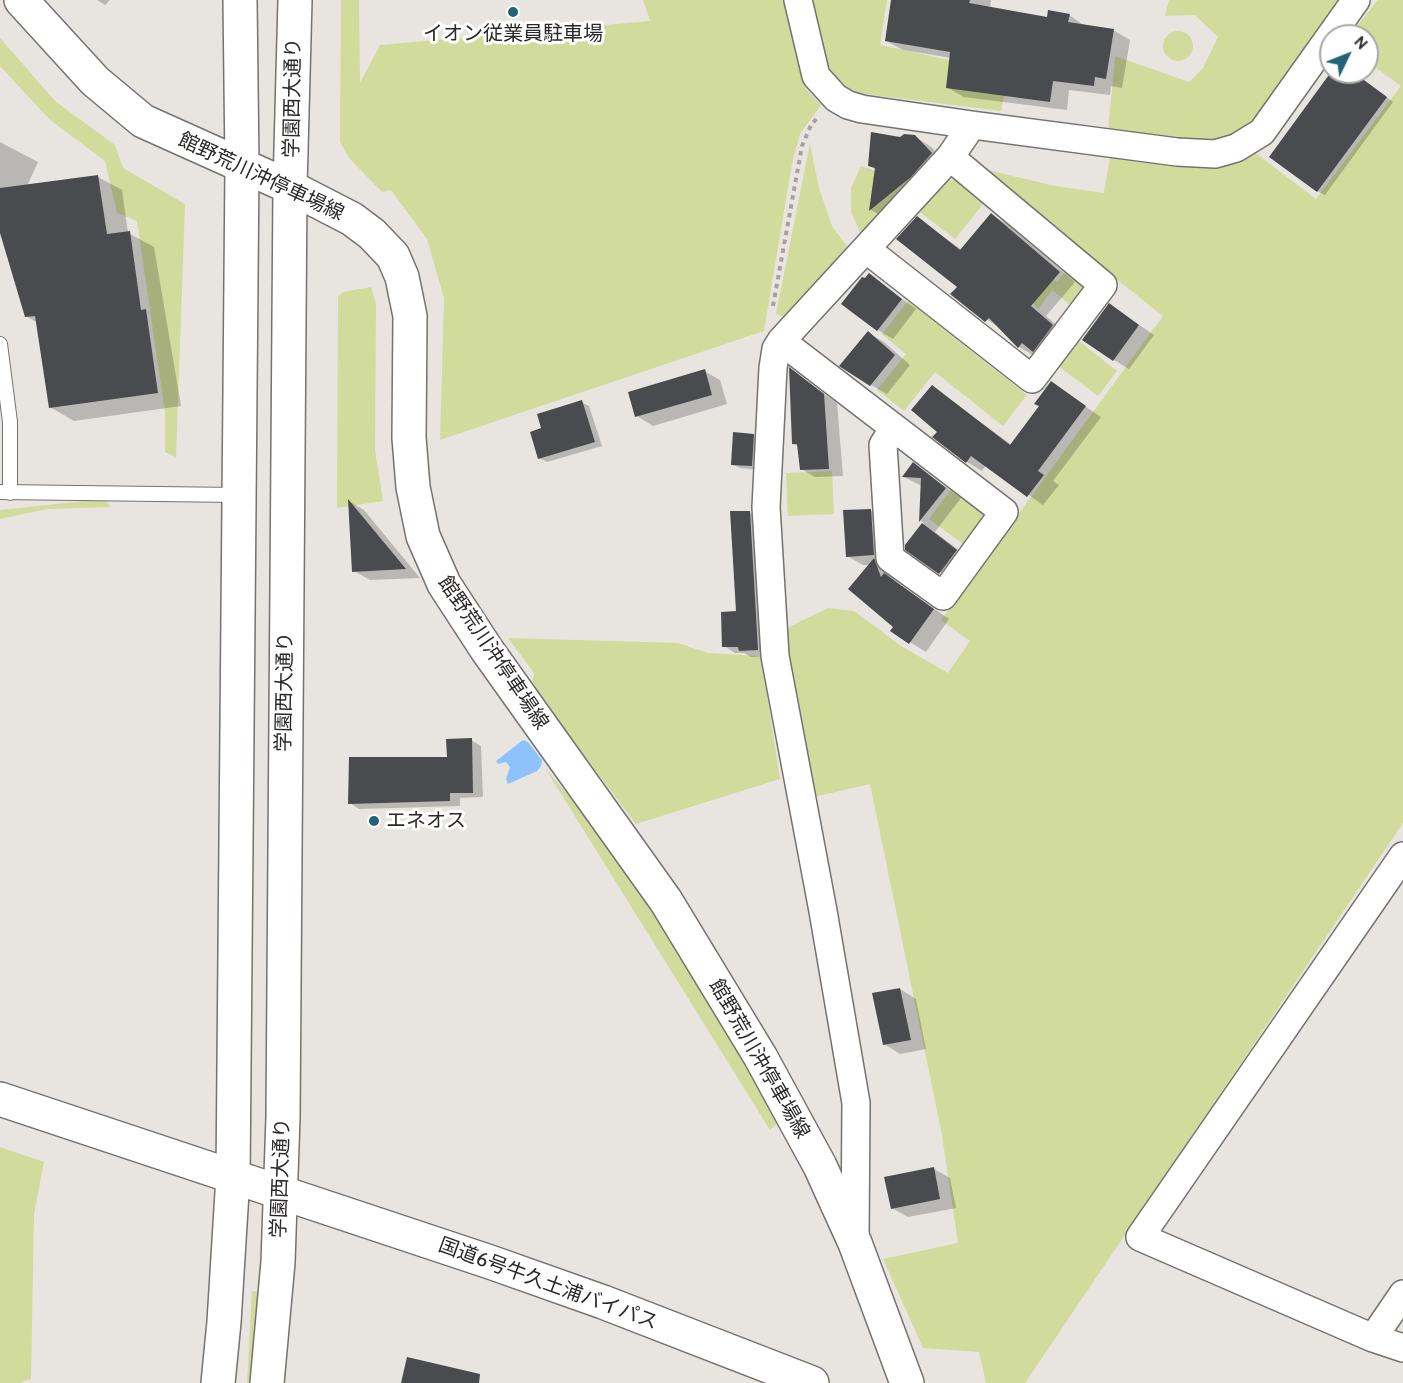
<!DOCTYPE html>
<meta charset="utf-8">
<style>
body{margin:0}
#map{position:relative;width:1403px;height:1383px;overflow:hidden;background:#e8e5e1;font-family:Cabin,sans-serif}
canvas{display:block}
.north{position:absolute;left:1319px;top:24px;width:60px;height:60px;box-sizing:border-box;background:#fff;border:2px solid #aaa9a9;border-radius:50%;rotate:47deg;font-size:16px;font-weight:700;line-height:24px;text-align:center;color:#2b2928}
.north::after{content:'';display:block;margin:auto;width:21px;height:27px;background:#236378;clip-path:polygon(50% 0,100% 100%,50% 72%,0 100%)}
</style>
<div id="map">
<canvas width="1403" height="1383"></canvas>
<div class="north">N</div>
</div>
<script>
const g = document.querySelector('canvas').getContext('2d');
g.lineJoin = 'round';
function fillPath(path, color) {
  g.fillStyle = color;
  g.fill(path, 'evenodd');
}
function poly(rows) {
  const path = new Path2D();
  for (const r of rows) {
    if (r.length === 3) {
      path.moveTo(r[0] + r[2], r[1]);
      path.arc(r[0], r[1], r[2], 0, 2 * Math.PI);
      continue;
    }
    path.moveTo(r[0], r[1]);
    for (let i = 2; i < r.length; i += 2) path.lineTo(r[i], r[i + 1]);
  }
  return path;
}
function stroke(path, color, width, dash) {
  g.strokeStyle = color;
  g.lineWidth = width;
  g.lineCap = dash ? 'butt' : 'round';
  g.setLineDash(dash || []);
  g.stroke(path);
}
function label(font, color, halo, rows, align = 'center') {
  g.font = font + ' Cabin,"Noto Sans JP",sans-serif';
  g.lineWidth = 6;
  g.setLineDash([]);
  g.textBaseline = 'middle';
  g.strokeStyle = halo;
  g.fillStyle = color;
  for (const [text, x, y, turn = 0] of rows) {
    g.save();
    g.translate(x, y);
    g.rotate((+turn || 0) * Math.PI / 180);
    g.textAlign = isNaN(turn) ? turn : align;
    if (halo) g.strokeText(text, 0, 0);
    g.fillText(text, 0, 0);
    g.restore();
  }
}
fillPath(poly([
 [341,0,359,0,360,83,380,45,650,21,643,0,784,0,807,90,821,105,800,134,792,164,764,331,440,440,444,298,427,239,391,190,382,192,349,158,340,142],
 [810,0,887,0,880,45,1009,73,1001,111,858,93,837,85,826,66],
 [1169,0,1343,0,1251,127,1212,142,1184,142,1108,131,1115,56,1189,82,1203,68,1218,37,1195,15,1165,16],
 [1378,0,1403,0,1403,823,1025,1383,986,1383,979,1352,923,1348,883,1259,958,1243,942,1135,870,784,814,797,783,630,828,608,854,611,901,646,948,673,970,641,941,620,1163,316,975,167,1055,186,1104,193,1110,157,1221,165,1253,151,1316,199,1401,86,1367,61,1367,36,1349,36],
 [1178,46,15],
 [0,38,55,101,115,145,123,168,185,204,176,457,165,452,165,413,137,221,117,213,105,161,50,120,0,66],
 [810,143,819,188,832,226,849,249,786,318,776,314],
 [861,166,891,176,916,178,863,239,851,212,851,188],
 [943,180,955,180,983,204,955,239,916,209],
 [1067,270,1088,286,1069,304,1052,290,1038,309,1031,301,1050,278,1057,282],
 [371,287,376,304,375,450,383,501,337,508,338,296,343,292],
 [908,301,1027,395,1003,426,935,372,904,411,877,390,906,354,882,334],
 [1079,341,1117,371,1098,396,1058,366],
 [832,471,834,514,788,516,786,473],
 [953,487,983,511,982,519,963,544,929,519],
 [104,499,111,507,47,509,0,519,0,510],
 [508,638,678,643,708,653,761,656,780,779,636,824,532,686,534,673],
 [545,768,606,840,657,918,780,1120,770,1130],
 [0,1147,44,1162,34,1214,31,1379,19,1383,0,1383],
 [252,1291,259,1292,253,1383,247,1383]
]), '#d1db9b');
fillPath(poly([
 [523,740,528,742,542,760,541,766,537,771,508,784,506,779,510,767,506,762,498,764,496,761]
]), '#8dc3fa');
fillPath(poly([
 [97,0,110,0,105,5],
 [892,0,991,0,990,9,1048,19,1069,15,1085,26,1113,30,1130,40,1122,88,1111,86,1110,95,1069,90,1067,110,964,97,948,88,951,58,903,50,886,41],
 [1333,72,1353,72,1393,102,1325,195,1317,191],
 [915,137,930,146,946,162,885,218,871,210,876,170,869,165,901,138],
 [0,142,38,162,27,186,98,177,122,190,128,233,154,247,181,406,74,421,50,407,38,323,26,316,0,228],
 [992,215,1007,224,1075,282,1046,316,1068,335,1035,356,1019,347,1002,330,952,294,959,287,917,218,962,250],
 [869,275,916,309,893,339,878,330,866,280],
 [1110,305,1154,335,1129,369,1114,360],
 [868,333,884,342,910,365,887,394,855,376],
 [791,370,837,403,843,476,815,477,801,469,799,447,793,444],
 [704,371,720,380,727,404,653,426,637,416],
 [1051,383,1101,417,1053,481,1059,485,1043,505,986,465,982,471,967,462,939,431,932,387,1012,445,1041,406],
 [581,402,589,406,602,446,547,462,539,458,543,429],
 [753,435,761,439,759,470,740,468,732,464],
 [913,464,961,498,935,532,972,560,956,582,907,549,924,523,921,521,922,486,904,477],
 [350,502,364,510,420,578,370,580,354,571],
 [871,511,887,520,890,569,894,581,949,619,926,652,892,631,895,627,871,565,863,565,847,556],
 [750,513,761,519,768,656,751,657,744,653,735,653,724,646,738,613],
 [471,740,481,746,483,797,460,798,460,806,359,809,350,803,448,758],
 [900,989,916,999,926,1049,900,1054,884,1044],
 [934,1169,950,1178,956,1208,908,1217,892,1208]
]), '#0003');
fillPath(poly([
 [891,0,970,0,969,3,1047,17,1048,10,1070,14,1068,22,1114,29,1106,79,1095,77,1094,86,1053,81,1050,102,946,88,950,52,885,41],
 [1331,72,1353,72,1387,97,1317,192,1269,157],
 [871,132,900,137,904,134,915,135,932,153,911,177,869,211,875,168,868,166],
 [98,175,107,234,130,231,141,310,146,309,158,393,49,408,35,316,25,317,0,233,0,188],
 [991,213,1060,272,1031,306,1053,325,1033,352,1022,343,1018,348,989,318,985,322,950,294,957,287,896,239,917,216,960,250],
 [869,273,902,299,877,331,841,304,862,277,865,278],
 [1109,303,1139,325,1113,361,1082,340],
 [868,331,895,355,870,386,839,366],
 [789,367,824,394,829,469,800,470,797,444,792,444],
 [705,369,712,395,635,417,628,392],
 [1051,381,1086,406,1038,471,1044,475,1027,497,971,456,966,463,932,437,937,432,911,410,932,385,1010,445,1039,406,1034,404],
 [582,400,595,442,538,459,530,432,541,428,537,414],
 [733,432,754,434,752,466,731,465],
 [913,462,946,488,919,522,921,478,902,477],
 [348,499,406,569,352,572],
 [871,509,874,555,846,557,843,510],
 [730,511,750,511,758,650,739,651,738,647,722,647,721,612,736,611],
 [922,523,957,550,939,574,905,550,905,545],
 [874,558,881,577,884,573,934,609,909,644,890,631,893,627,848,589],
 [472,738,473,793,450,793,450,801,348,804,349,757,447,757,446,739],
 [900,988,911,1040,883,1045,872,993],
 [934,1167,940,1199,891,1209,884,1177],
 [407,1357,480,1374,479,1383,401,1383]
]), '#4a4b4f');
const service = poly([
 [0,344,10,422,10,493],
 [0,492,237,495]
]);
const minor = poly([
 [798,0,816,76,836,98,848,105,862,109,972,125,1177,152,1215,154,1236,148,1262,132,1356,0],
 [866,249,1032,379,1103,285,950,157],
 [781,341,1004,512,943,596,890,558,883,445,894,428],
 [1403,856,1140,1237,1373,1338,1403,1348],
 [855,1239,856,1103,823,911,775,656,766,507,773,368,776,349,781,341,950,157,972,125],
 [1373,1338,1403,1294]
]);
const secondary = poly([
 [21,0,95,81,143,121,290,187,352,219,372,234,393,256,402,277,410,316,409,438,413,487,423,536,444,584,487,650,666,901,760,1056,820,1166,855,1243,907,1383],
 [218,1383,224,1322,233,1176,242,166,240,0],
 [267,1383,278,1262,283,1117,290,187,295,0]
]);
const trunk = poly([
 [0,1099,490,1262,603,1302,812,1383]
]);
stroke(service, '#75726f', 16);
stroke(minor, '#75726f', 30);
stroke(secondary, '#75726f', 36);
stroke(trunk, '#75726f', 36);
stroke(poly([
 [773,306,802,146,811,125,818,117]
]), '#a5a29f', 4, [4.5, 4.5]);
stroke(service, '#fff', 14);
stroke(minor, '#fff', 27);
stroke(secondary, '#fff', 33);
stroke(trunk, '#fff', 33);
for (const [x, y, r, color] of [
 [513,12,6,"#236378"],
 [374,821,6,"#236378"]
]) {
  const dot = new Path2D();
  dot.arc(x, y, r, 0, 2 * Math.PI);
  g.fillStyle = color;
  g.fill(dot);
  stroke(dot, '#fff', 2);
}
label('20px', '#2b2928', '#fff', [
 ["イオン従業員駐車場",513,34],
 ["エネオス",386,821,"left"]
]);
label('20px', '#2b2928', '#fff', [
 ["学園西大通り",293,98,-89],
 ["館野荒川沖停車場線",261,177,25],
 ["館野荒川沖停車場線",493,653,56],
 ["学園西大通り",285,692,-89],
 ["館野荒川沖停車場線",759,1059,60],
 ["学園西大通り",281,1178,-88],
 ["国道6号牛久土浦バイパス",548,1284,20]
]);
</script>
